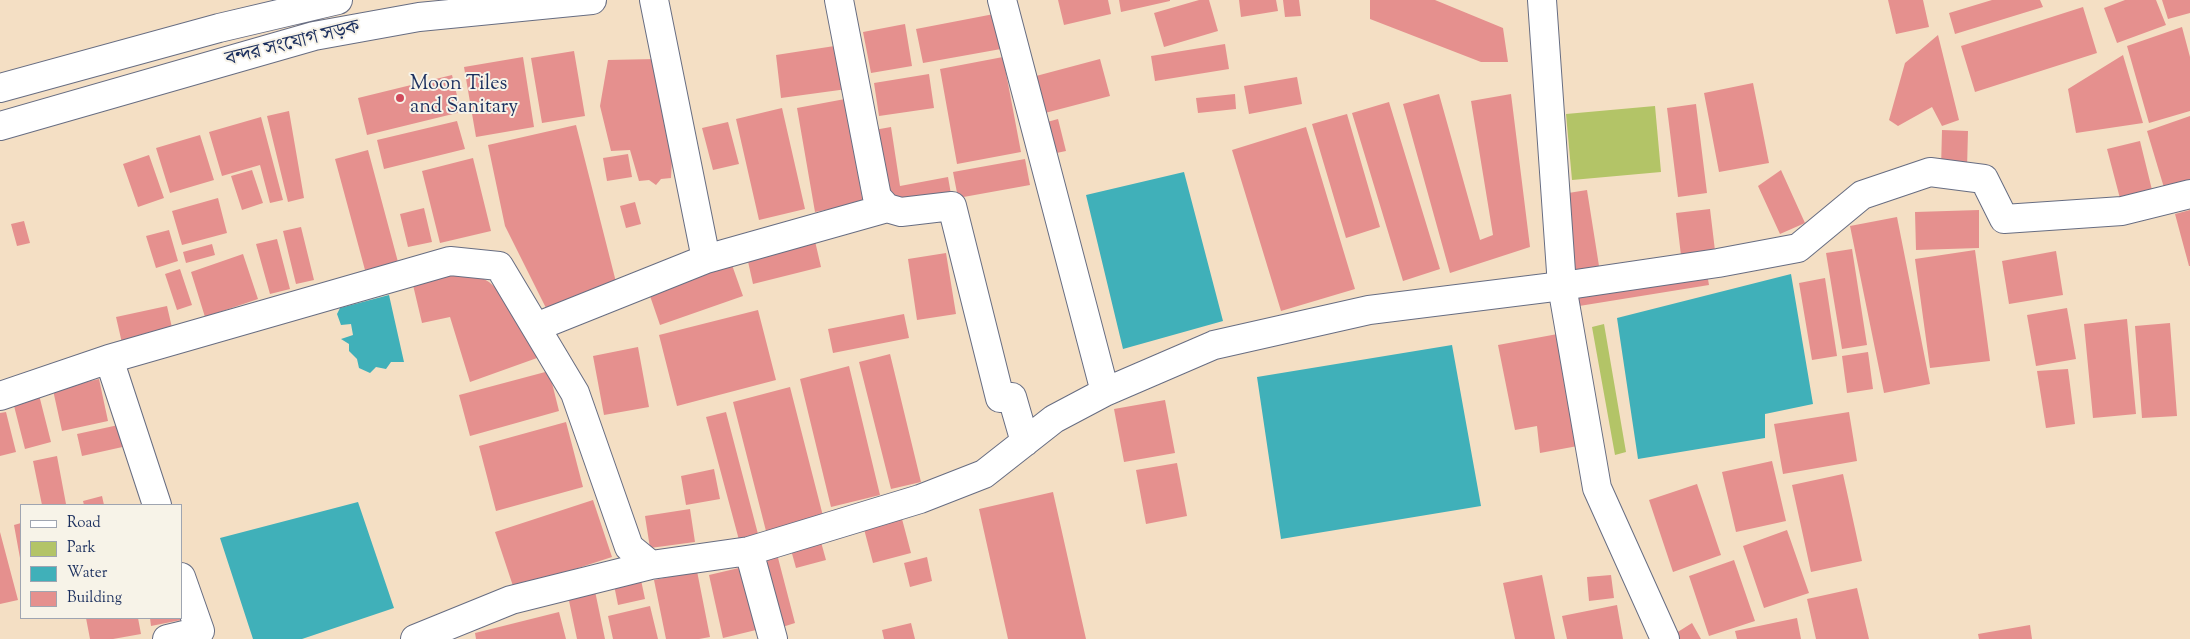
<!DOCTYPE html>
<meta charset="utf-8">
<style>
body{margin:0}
#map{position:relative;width:2190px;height:639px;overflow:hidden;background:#f4dfc4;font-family:"Sorts Mill Goudy",serif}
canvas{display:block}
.legend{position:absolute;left:20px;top:504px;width:162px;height:115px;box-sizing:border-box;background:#f7f3e8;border:1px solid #9fa5b1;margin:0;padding:6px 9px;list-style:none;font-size:15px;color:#1b2f5e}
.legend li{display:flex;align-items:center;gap:10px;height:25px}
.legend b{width:25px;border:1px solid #9fa5b1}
</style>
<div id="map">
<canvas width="2190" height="639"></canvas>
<ul class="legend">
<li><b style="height:6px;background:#fff"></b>Road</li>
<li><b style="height:14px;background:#b3c467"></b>Park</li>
<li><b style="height:14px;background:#40b0b9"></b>Water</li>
<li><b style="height:14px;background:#e5908e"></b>Building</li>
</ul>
</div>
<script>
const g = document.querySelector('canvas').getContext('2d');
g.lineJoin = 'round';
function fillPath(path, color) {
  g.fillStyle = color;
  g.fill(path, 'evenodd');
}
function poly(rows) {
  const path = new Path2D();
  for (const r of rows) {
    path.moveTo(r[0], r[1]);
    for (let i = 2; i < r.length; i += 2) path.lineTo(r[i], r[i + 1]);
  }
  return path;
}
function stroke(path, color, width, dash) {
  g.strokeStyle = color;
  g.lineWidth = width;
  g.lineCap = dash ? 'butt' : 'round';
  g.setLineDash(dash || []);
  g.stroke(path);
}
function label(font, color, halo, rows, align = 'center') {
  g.font = font + ' "Sorts Mill Goudy","Noto Serif Bengali",serif';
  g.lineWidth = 4;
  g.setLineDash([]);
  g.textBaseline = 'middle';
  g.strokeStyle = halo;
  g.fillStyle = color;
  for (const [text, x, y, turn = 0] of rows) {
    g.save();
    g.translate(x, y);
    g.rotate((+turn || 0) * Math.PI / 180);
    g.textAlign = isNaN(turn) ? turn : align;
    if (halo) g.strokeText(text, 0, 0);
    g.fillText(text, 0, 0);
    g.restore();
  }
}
fillPath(poly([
 [1655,106,1661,172,1572,180,1566,114],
 [1604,324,1626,452,1615,455,1592,327]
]), '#b3c467');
fillPath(poly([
 [1184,172,1223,321,1123,349,1086,195],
 [1791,274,1813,404,1765,414,1765,438,1638,459,1617,318],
 [389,295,404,362,391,362,386,369,376,367,370,373,359,368,357,359,349,351,349,344,341,339,353,335,351,324,341,325,337,314,340,308],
 [1452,345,1481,506,1281,539,1257,377],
 [358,502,394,608,302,639,253,639,220,538]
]), '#40b0b9');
fillPath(poly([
 [1058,0,1108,0,1111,14,1064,25],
 [1119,0,1170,0,1170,1,1121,12],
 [1199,0,1209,0,1218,31,1164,47,1154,13],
 [1239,0,1276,0,1278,11,1241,17],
 [1283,0,1299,0,1301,16,1285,17],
 [1370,0,1435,0,1503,28,1508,62,1481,62,1370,19],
 [1888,0,1923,0,1929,27,1896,34],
 [1992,0,2040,0,2043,7,1955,34,1949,13],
 [2125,0,2156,0,2166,25,2117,43,2104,8],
 [2162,0,2190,0,2190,13,2168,19],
 [2083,7,2097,53,1975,92,1961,46],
 [994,14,1001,49,923,63,916,29],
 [905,24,912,66,871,73,863,32],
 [2182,27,2190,57,2190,111,2149,123,2127,46],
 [1938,35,1959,120,1942,126,1932,107,1898,126,1889,120,1905,63],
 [1225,44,1229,69,1155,81,1151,56],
 [841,45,847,89,781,98,776,55],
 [574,51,585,116,542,123,531,58],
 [2123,55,2143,123,2076,133,2068,89],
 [523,57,534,127,476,137,464,67],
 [1003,57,1021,152,957,164,940,69],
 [656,59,673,142,671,178,661,179,656,185,649,180,639,181,630,150,611,151,600,106,608,60],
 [1100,59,1110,96,1045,113,1036,76],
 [929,74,934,108,879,116,874,83],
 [452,75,461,112,367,135,358,98],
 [1297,77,1302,104,1249,114,1244,86],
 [1753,83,1769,163,1719,172,1704,93],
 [1235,94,1236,109,1198,113,1196,98],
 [1439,94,1480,240,1493,235,1471,101,1511,94,1530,247,1450,273,1403,104],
 [845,99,863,203,815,212,797,108],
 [1389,102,1440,269,1403,281,1352,113],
 [1696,104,1707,193,1678,197,1667,108],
 [782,108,805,209,759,220,736,119],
 [289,111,304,198,288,202,267,116],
 [1347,114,1380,227,1346,238,1312,124],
 [2190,116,2190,186,2165,191,2147,131],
 [261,117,283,200,270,203,260,165,222,176,209,132],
 [1058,119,1066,151,1047,155,1040,124],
 [457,121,465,149,384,169,377,140],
 [728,122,739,164,713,170,702,128],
 [576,125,616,282,546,308,505,226,488,145],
 [891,127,900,186,948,177,952,200,891,202,874,130],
 [1306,127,1355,289,1281,311,1232,150],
 [1942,130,1968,131,1967,169,1941,169],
 [200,135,214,180,170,193,156,148],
 [2140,141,2154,198,2122,206,2107,149],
 [368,150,398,262,365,270,335,159],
 [628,154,632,177,607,181,603,158],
 [149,155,164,198,138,207,123,164],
 [473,158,491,231,440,243,422,171],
 [1025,159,1030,185,958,198,953,172],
 [252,170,263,203,242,210,231,176],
 [1781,170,1805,223,1780,234,1758,186],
 [1587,190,1602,285,1706,268,1709,285,1573,307,1556,195],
 [218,198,227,233,182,245,172,211],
 [635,202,641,224,626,228,620,206],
 [424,208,432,242,408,247,400,214],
 [1710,209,1716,259,1682,264,1676,213],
 [1979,210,1979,248,1916,250,1915,212],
 [2190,210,2190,266,2189,266,2175,214],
 [1897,217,1930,384,1884,393,1850,226],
 [24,221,30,243,17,246,11,224],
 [301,227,314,280,296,284,283,231],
 [169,230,178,261,156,268,146,236],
 [277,239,290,289,270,294,256,244],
 [815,241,821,267,753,284,747,257],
 [212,244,215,255,186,263,183,252],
 [1852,249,1867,345,1842,349,1826,253],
 [1975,250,1990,361,1930,368,1915,259],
 [2056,251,2063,295,2009,304,2002,261],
 [946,253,956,314,917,320,908,259],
 [243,254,258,299,205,317,191,272],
 [732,265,743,296,660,325,649,293],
 [180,269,192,305,177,310,165,274],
 [460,272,477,275,489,282,511,301,537,358,470,382,450,317,422,323,413,285],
 [1825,278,1837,356,1812,360,1799,283],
 [167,306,173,332,122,343,116,317],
 [2067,308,2076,359,2036,366,2027,315],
 [758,310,776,380,677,406,659,335],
 [904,314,909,338,833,353,828,329],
 [2127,319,2136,414,2093,418,2084,324],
 [2170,323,2177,416,2142,418,2135,326],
 [1563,333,1583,445,1540,453,1537,426,1515,430,1498,345],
 [638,347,649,407,604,415,593,356],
 [1868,352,1873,389,1847,393,1842,356],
 [890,354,921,482,891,489,859,362],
 [849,366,880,495,831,507,800,379],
 [2068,369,2075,424,2046,428,2037,371],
 [549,371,559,411,470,436,459,395],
 [99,379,108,421,62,431,53,390],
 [790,387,823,516,766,531,733,402],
 [38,391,51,442,25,449,12,398],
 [1165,400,1175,453,1124,462,1114,409],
 [6,412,16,452,0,456,0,413],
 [726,412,758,534,739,540,706,417],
 [1849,412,1857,461,1783,474,1774,424],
 [566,422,583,487,496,511,479,446],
 [123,424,127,446,82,456,77,434],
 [57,456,66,504,42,505,33,461],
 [1772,461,1786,521,1736,532,1722,472],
 [1177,463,1187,516,1146,524,1136,470],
 [714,469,720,499,686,505,681,476],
 [1843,474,1862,561,1811,572,1792,485],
 [1697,484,1721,555,1673,572,1649,500],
 [1053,492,1086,639,1008,639,979,509],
 [102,496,104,505,84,505,83,501],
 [593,500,612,557,514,589,495,532],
 [690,509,695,542,650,548,645,516],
 [902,519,911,553,873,563,864,529],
 [21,523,21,558,20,558,14,525],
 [1787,530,1809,593,1764,608,1743,546],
 [0,532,18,600,0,604],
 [821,542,826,560,796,568,791,550],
 [777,554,795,623,776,629,758,559],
 [927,557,932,581,910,587,904,563],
 [1734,560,1755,621,1709,636,1689,576],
 [743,567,756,630,723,638,709,575],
 [697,571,710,637,699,639,666,639,654,580],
 [1542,575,1555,639,1515,639,1503,583],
 [1611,575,1614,598,1589,601,1587,577],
 [641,580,645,599,618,605,614,585],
 [1857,588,1869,639,1816,639,1807,599],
 [595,591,605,639,577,639,568,596],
 [1617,605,1623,639,1567,639,1562,616],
 [650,606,658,639,613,639,608,616],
 [559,612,566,639,476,639,475,633],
 [86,618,138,618,141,634,113,639,90,639],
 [150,618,181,618,186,619,151,626],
 [1797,618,1801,639,1737,639,1735,631],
 [911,623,915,639,884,639,882,630],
 [1692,623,1701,639,1676,639,1673,635],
 [2030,625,2032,639,1979,639,1978,634]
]), '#e5908e');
const minor = poly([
 [654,0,706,259],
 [839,0,877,197,887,208],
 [1002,0,1105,392],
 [536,327,706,259,887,208,901,212,952,206,1000,398,1012,397,1025,442],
 [109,359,157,505],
 [0,396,109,359,450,261,499,266,575,393,629,547,651,565,749,551,920,499,984,474,1054,419,1105,392,1214,345,1369,310,1562,286,1718,263,1798,248,1862,195,1930,172,1984,179,2004,219,2122,211,2190,194],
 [749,551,773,639],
 [167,639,200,631,181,577],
 [415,639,511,600,651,565]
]);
const tertiary = poly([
 [1542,0,1562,286,1597,488,1665,639]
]);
const trunk = poly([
 [0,88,219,28,338,0],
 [0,126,314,36,419,17,592,0]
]);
stroke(minor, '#676d82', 30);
stroke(tertiary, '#676d82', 30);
stroke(trunk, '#676d82', 30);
stroke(minor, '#fff', 28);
stroke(tertiary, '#fff', 28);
stroke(trunk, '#fff', 28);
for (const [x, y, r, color] of [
 [400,98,5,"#d1495b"]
]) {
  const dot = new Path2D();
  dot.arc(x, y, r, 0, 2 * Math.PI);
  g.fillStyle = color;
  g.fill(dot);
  stroke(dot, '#f7f3e8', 2);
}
label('20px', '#1b2f5e', '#f7f3e8', [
 ["বন্দর সংযোগ সড়ক",293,45,-14]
]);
label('20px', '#1b2f5e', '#f7f3e8', [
 ["Moon Tiles",410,86],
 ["and Sanitary",410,109]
], 'left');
</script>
